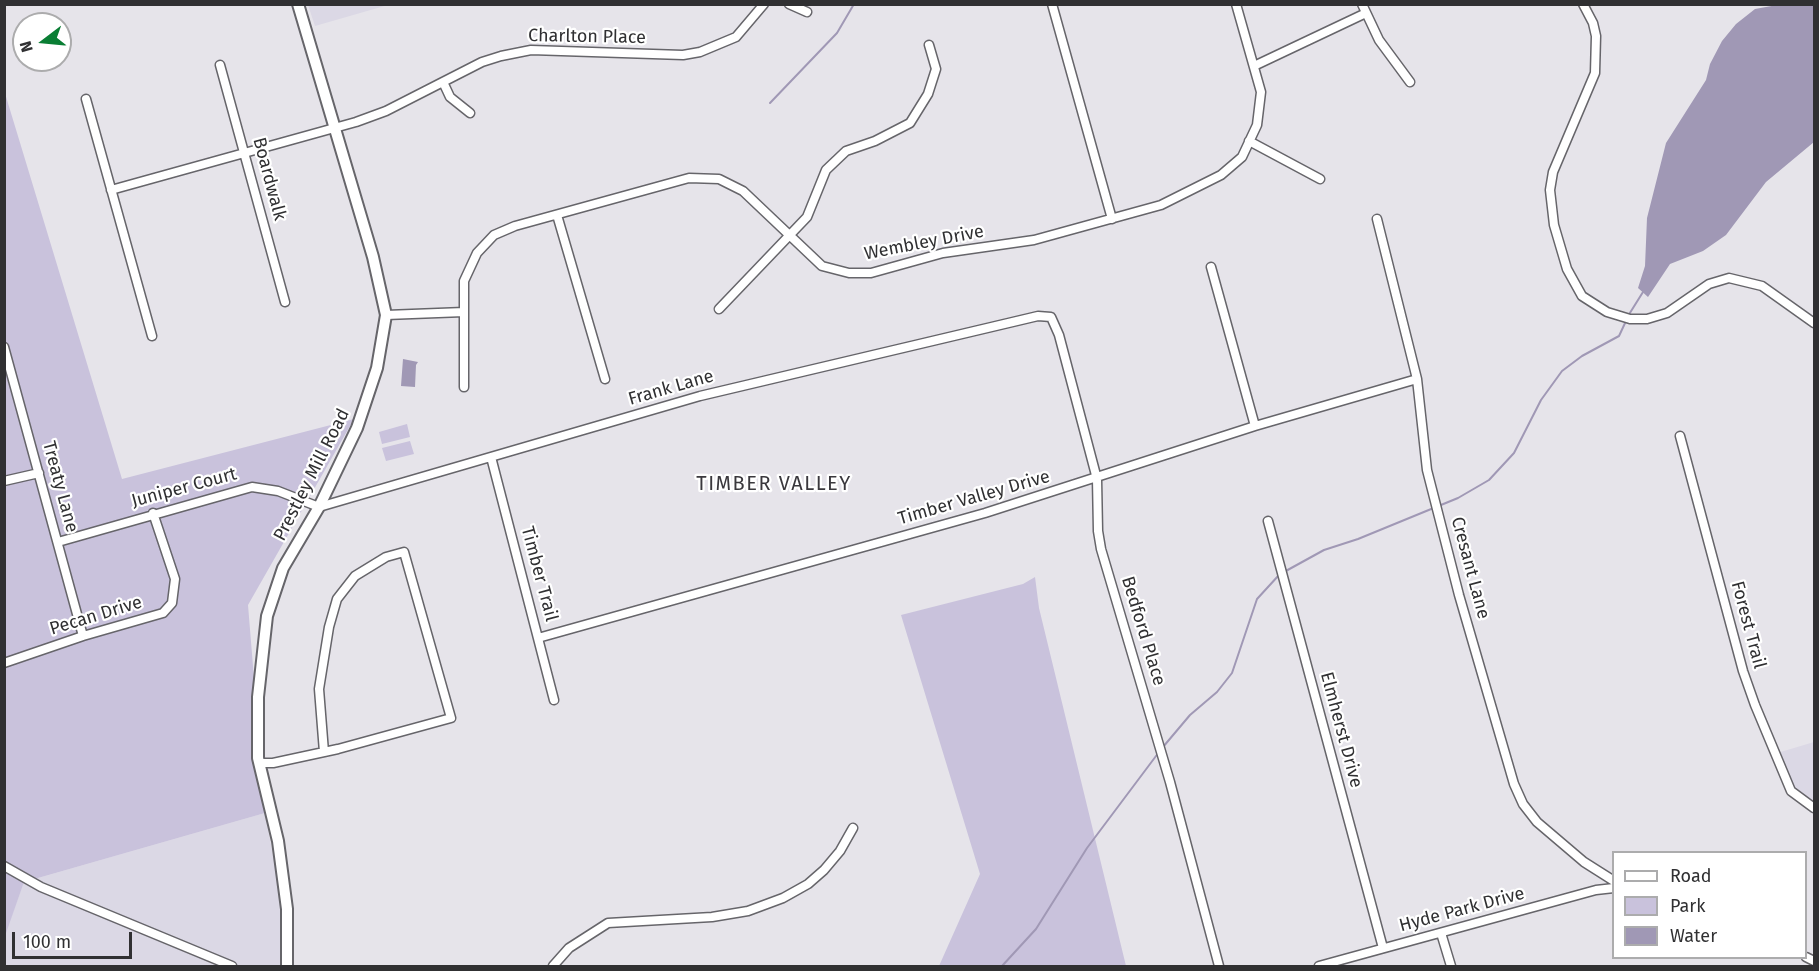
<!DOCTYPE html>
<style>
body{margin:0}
#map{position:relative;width:1819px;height:971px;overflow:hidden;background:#e6e4ea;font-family:"Fira Sans",sans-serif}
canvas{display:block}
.frame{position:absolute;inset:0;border:6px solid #303032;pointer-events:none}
.legend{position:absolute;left:1612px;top:851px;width:195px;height:108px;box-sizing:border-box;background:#fff;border:2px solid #acacad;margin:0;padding:8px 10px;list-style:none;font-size:18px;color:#303032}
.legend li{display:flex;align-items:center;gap:12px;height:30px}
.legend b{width:30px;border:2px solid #acacad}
.north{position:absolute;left:12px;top:12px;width:60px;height:60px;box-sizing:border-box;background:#fff;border:2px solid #acacad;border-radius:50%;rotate:254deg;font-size:16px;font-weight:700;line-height:24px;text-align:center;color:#303032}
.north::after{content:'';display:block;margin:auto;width:21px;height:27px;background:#0a7e34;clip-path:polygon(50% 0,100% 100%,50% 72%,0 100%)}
.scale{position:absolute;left:12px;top:932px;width:120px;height:27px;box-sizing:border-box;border:3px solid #303032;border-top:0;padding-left:8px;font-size:18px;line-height:21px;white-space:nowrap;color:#303032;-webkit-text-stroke:4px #fff;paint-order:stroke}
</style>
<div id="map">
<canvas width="1819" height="971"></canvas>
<div class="frame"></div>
<ul class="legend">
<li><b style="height:8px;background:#fff"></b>Road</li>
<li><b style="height:16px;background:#c9c2dc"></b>Park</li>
<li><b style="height:16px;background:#a098b5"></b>Water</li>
</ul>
<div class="north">N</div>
<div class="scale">100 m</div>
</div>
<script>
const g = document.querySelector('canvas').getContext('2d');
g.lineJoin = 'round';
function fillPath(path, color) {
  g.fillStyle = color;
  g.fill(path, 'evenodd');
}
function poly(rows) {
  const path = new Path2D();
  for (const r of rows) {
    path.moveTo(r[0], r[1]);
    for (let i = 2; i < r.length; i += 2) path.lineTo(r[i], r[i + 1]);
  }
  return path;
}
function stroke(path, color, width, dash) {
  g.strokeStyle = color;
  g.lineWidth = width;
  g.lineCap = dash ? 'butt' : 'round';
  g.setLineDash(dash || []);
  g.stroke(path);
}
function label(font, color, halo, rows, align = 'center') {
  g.font = font + ' "Fira Sans",sans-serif';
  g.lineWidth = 4.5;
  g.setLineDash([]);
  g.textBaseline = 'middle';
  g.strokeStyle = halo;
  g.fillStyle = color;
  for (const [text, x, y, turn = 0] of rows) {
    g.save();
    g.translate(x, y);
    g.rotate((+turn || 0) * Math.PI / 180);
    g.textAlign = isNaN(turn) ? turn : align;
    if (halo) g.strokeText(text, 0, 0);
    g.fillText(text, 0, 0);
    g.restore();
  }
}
fillPath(poly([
 [308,5,308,4,388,5,315,26],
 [1814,742,1814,808,1791,791,1774,754],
 [265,813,294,966,5,966,4,936,24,882]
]), '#dbd8e5');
fillPath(poly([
 [4,90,122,479,354,419,248,605,265,813,24,882,5,936],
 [407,424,410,437,382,444,379,432],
 [410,441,414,454,386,461,382,448],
 [1035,577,1039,608,1126,966,939,966,980,874,901,615,1023,584]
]), '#c9c2dc');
fillPath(poly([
 [1777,5,1814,5,1814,142,1766,182,1726,235,1703,251,1670,264,1648,297,1638,288,1645,266,1647,218,1666,143,1706,80,1710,64,1722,41,1736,24,1755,9],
 [403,359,418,362,416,365,415,387,401,386]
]), '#a098b5');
stroke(poly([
 [770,103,837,33,854,4],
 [1628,316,1643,292],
 [1284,572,1324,550,1358,539,1458,498,1489,480,1514,453,1541,400,1562,371,1582,356,1619,336,1626,321],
 [1163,747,1190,715,1217,692,1232,673,1257,599,1279,575],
 [1002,966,1036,929,1087,848,1159,752]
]), '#a098b5', 2);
const minor = poly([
 [789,4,807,12],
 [1052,4,1112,219],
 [1362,4,1379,40,1410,82],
 [1583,4,1593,23,1596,36,1595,73,1553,172,1550,190,1554,225,1567,269,1582,296,1607,312,1630,319,1647,319,1667,313,1709,284,1729,278,1762,286,1814,323],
 [220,65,285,302],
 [1254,66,1366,13],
 [443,82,450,97,470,113],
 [86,99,152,336],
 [1249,141,1320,179],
 [111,190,356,122,386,111,482,62,501,56,531,50,683,55,700,52,736,37,764,4],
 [557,215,605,379],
 [1377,219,1417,379,1427,470,1459,595,1514,784,1523,804,1537,822,1584,862,1614,881],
 [1211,267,1255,426],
 [719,309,807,217,826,170,846,151,875,141,910,123,928,94,936,69,929,45],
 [386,315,464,312],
 [4,347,83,636],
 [464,387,464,281,477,253,494,235,515,226,689,178,719,179,743,191,822,266,849,273,871,273,943,253,1034,240,1161,205,1221,175,1242,157,1257,125,1261,92,1236,4],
 [1680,436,1743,671,1755,705,1791,791,1814,808],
 [491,457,554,700],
 [4,481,39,473],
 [1268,521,1383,948],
 [58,542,252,487,278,491,319,507,700,396,1038,316,1051,317,1059,335,1097,479,1098,531,1101,549,1170,782,1219,966],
 [538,638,985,513,1255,426,1417,379],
 [4,663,83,636,163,613,172,603,175,579,153,513],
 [259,763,273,763,338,749,451,718,404,552,386,557,355,576,337,599,329,627,319,689,324,752],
 [4,866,41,887,232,966],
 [1441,933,1451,966],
 [1806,957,1814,961],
 [553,966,569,948,608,923,712,917,748,911,783,898,808,884,824,870,840,851,853,828],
 [1319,966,1596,890,1614,888]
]);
const tertiary = poly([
 [287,966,287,909,278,841,258,758,258,697,267,616,283,568,319,507,357,428,377,368,386,315,373,257,298,4]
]);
stroke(minor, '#66656a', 11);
stroke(tertiary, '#66656a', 14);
stroke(minor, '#fff', 8);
stroke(tertiary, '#fff', 10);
label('18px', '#303032', '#fff', [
 ["Charlton Place",587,37,1],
 ["Boardwalk",269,179,75],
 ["Wembley Drive",924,243,-11],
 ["Frank Lane",671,388,-16],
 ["Prestley Mill Road",312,475,-63],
 ["Treaty Lane",60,487,75],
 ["Juniper Court",184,488,-15],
 ["Timber Valley Drive",974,498,-16],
 ["Cresant Lane",1470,568,75],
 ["Timber Trail",539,574,75],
 ["Pecan Drive",96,616,-17],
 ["Forest Trail",1748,625,75],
 ["Bedford Place",1143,631,73],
 ["Elmherst Drive",1341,730,75],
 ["Hyde Park Drive",1462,910,-15]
]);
g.letterSpacing = '1.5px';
label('20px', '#3a383d', '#fff', [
 ["TIMBER VALLEY",774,484]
]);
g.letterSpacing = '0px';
</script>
